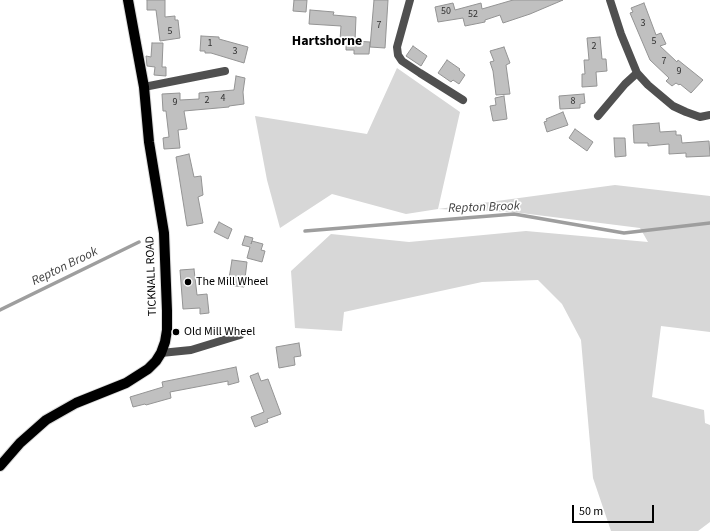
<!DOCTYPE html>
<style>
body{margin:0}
#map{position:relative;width:710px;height:531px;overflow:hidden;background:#fff;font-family:"Source Sans 3",sans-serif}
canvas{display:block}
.scale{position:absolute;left:572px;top:505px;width:82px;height:18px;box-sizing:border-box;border:2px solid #000;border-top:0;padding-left:5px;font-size:12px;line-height:14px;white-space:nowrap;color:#000;-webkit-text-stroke:3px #fff;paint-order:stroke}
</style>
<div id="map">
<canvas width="710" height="531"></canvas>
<div class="scale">50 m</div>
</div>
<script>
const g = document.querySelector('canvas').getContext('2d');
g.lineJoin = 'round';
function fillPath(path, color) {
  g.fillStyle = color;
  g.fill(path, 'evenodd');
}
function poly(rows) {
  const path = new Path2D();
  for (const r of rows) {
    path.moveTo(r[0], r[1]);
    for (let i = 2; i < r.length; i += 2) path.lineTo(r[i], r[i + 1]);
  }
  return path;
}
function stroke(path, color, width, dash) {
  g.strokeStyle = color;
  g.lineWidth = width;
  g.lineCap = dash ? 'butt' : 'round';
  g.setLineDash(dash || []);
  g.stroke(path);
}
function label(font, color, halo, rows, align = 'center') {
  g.font = font + ' "Source Sans 3",sans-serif';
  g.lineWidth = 3.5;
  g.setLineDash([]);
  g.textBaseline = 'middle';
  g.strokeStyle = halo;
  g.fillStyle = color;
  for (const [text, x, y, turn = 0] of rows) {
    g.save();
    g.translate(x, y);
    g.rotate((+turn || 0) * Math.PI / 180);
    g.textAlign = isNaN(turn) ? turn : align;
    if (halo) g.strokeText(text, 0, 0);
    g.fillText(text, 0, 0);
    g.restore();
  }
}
fillPath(poly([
 [397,68,460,112,438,209,615,185,710,196,710,332,661,326,652,397,704,410,705,423,710,425,710,522,698,531,611,531,593,478,581,340,562,304,538,280,482,282,344,312,342,331,295,328,291,271,331,234,409,242,526,231,648,242,640,228,513,212,438,209,406,214,332,194,280,228,267,180,255,116,367,134]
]), '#d7d7d7');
stroke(poly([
 [305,231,514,214,624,233,710,223],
 [0,310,139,242]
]), '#9e9e9e', 3.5);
const building = poly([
 [147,0,165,0,165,17,175,16,175,20,178,20,180,38,160,41,156,10,147,10,147,0],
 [294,0,307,0,306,12,293,11,294,0],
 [374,0,388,0,385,48,370,47,374,0],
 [513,0,563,0,530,14,503,23,500,15,485,20,485,22,465,26,463,18,438,22,435,7,453,3,455,10,481,3,482,9,513,0],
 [644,3,656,35,661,33,666,44,660,46,677,62,678,60,703,80,691,93,680,84,679,85,676,83,672,86,666,81,669,78,650,60,630,13,633,12,631,8,644,3],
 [310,10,334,12,333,15,356,17,355,41,370,42,369,54,354,54,354,50,346,50,346,40,340,40,341,26,309,24,310,10],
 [201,36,219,37,219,39,248,47,244,63,211,53,205,53,205,51,200,51,201,36],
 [600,37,602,59,606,59,607,71,596,72,597,86,582,87,582,74,585,74,584,60,589,60,587,38,600,37],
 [152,43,163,43,162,67,166,67,166,76,154,75,155,67,147,66,146,56,151,57,152,43],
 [413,46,427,56,421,66,406,56,413,46],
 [504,47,510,63,506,65,510,94,496,95,493,71,490,62,494,61,490,51,504,47],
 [447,60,460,69,459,70,465,75,459,84,453,80,451,82,438,73,447,60],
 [236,76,245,78,243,92,244,104,229,106,229,107,184,111,187,129,178,130,180,148,164,149,163,138,169,137,166,111,163,111,162,94,180,93,180,100,199,99,199,93,234,90,236,76],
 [584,94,585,103,580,104,580,108,560,109,559,96,584,94],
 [504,96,507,119,493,121,490,106,496,105,495,98,504,96],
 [563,112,568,125,547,132,544,122,547,121,546,119,563,112],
 [659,123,660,132,676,131,676,135,681,135,682,143,709,141,710,156,686,157,686,153,669,154,669,144,648,146,648,143,634,143,633,125,659,123],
 [575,129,593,142,587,151,569,138,575,129],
 [614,138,625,138,626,156,615,157,614,138],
 [189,154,194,177,201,176,203,195,198,197,203,223,187,226,176,157,189,154],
 [219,222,232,229,228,239,214,232,219,222],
 [245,236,253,238,251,244,252,241,263,244,261,250,265,251,262,262,247,258,250,247,242,245,245,236],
 [232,260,247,262,244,287,228,285,232,260],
 [194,269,197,295,207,294,209,313,200,314,200,308,183,309,180,270,194,269],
 [299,343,301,356,294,357,295,365,279,368,276,347,299,343],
 [236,367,239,382,228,385,228,381,170,392,171,398,146,405,145,404,133,407,130,397,163,387,162,382,236,367],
 [258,373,261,381,268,379,281,414,267,419,268,422,255,427,251,417,264,412,250,376,258,373]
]);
fillPath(building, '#c0c0c0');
stroke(building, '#949494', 1);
const primary = poly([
 [0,466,20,443,46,420,76,403,126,383,148,369,156,361,161,353,165,342,167,330,167,311,164,233,149,142,144,87,128,0]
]);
stroke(primary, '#dbdbdb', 12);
stroke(poly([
 [410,0,397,47,398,55,402,61,420,73,463,100],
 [610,0,621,34,637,73,648,85,673,106,686,112,700,117,710,115],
 [144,87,225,71],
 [598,116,625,84,637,73],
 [161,353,191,350,240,335]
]), '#505050', 8);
stroke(primary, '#000', 10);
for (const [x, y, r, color] of [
 [188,282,4,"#000"],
 [176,332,4,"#000"]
]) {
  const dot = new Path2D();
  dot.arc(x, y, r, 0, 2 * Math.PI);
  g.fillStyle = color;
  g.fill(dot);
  stroke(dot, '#fff', 1.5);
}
label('10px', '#303030', null, [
 ["50",446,12],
 ["52",473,15],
 ["3",643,24],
 ["7",379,26],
 ["5",170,32],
 ["5",654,42],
 ["1",210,44],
 ["2",594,47],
 ["3",235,52],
 ["7",664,62],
 ["9",679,72],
 ["4",223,99],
 ["2",207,101],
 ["8",573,102],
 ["9",175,103]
]);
label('12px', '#000', '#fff', [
 ["TICKNALL ROAD",152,276,-92]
]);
label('12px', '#000', '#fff', [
 ["The Mill Wheel",196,282],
 ["Old Mill Wheel",184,332]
], 'left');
label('italic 13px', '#3f3f3f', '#fff', [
 ["Repton Brook",484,208,-2],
 ["Repton Brook",65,267,-26]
]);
label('bold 14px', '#000', '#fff', [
 ["Hartshorne",327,42]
]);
</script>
